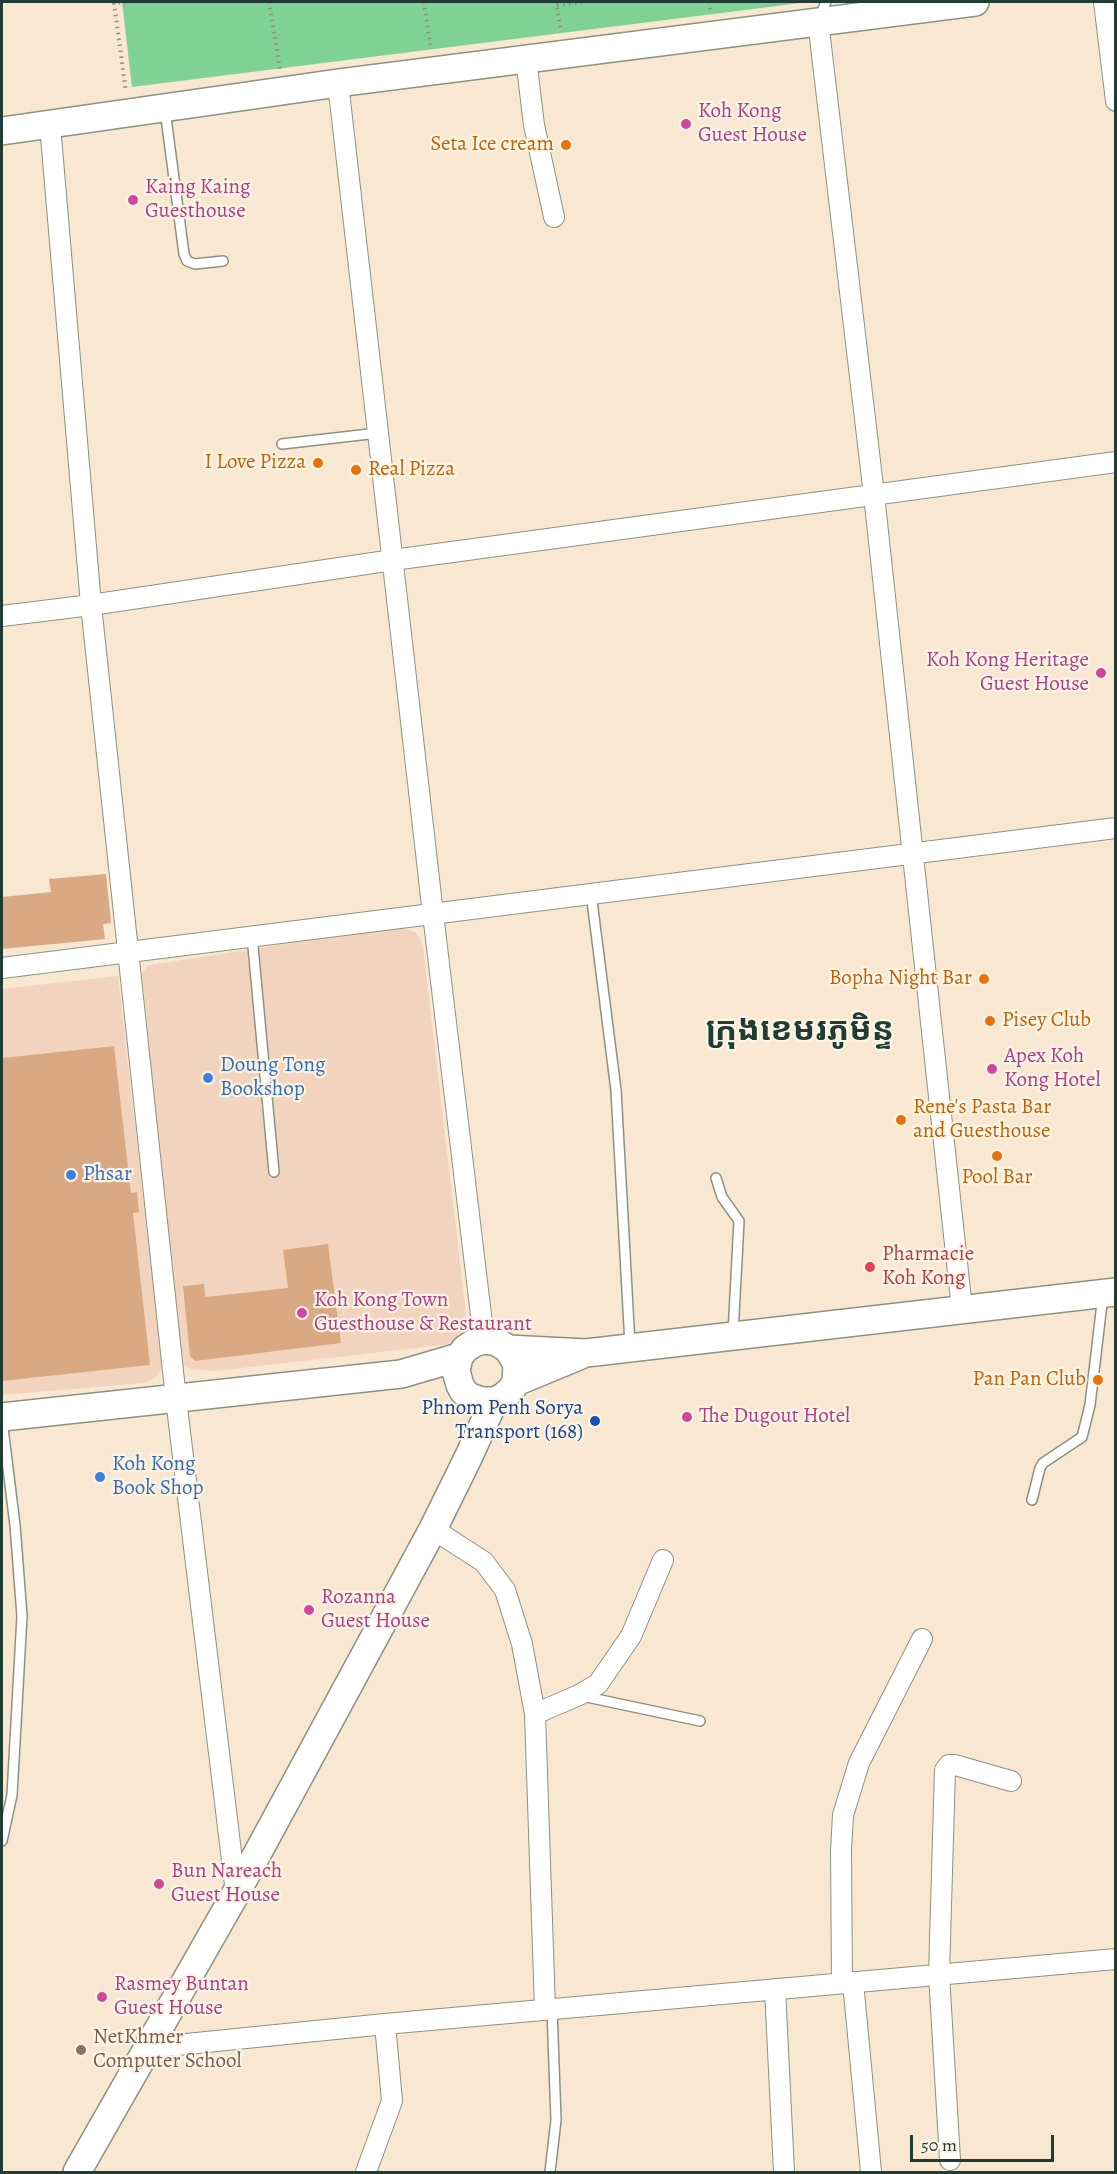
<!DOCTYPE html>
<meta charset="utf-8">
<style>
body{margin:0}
#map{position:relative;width:1117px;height:2174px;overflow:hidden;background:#f8e8d1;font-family:Alegreya,serif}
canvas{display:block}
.frame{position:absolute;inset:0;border:3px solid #1f3d34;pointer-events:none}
.scale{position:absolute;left:910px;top:2135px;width:144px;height:27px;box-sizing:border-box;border:3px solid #1f3d34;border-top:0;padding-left:8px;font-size:18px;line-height:21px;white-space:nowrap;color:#1f3d34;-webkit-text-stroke:4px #fcf5e5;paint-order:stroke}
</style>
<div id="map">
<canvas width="1117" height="2174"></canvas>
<div class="frame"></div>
<div class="scale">50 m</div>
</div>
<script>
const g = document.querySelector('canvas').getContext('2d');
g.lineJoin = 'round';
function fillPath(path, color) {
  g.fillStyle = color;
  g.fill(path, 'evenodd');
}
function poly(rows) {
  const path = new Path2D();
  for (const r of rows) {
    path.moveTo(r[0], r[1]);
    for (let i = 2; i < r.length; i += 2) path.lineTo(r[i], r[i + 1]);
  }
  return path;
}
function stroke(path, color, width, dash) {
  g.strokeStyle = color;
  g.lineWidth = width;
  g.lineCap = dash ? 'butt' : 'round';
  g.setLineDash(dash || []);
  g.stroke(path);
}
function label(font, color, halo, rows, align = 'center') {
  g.font = font + ' Alegreya,"Noto Sans Khmer",serif';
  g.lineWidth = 4.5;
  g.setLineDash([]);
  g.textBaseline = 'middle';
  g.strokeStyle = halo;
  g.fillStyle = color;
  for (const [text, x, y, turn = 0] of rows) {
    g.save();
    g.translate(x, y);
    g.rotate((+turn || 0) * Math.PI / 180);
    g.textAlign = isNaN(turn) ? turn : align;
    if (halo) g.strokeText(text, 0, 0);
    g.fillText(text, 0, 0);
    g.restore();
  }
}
fillPath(poly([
 [398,927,415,932,420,938,423,947,466,1313,463,1329,453,1342,443,1345,215,1371,190,1369,179,1361,142,973,149,965],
 [118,976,162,1362,161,1370,154,1379,145,1383,2,1395,2,989]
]), '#f2d4be');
fillPath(poly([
 [122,2,809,2,132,87]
]), '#7fd294');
fillPath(poly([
 [106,874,111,923,103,924,105,939,2,949,2,897,51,892,49,879],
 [114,1046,131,1193,137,1192,139,1212,133,1213,150,1365,2,1381,2,1058],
 [328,1244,341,1343,195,1361,190,1356,183,1286,204,1284,205,1297,288,1288,283,1250]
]), '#d9a983');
const lane = poly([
 [819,19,826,2],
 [165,110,184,254,187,261,195,264,223,261],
 [282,444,378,433],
 [591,893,616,1090,630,1345],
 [252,936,274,1172],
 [716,1178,722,1197,739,1221,733,1334],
 [1032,1500,1040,1468,1043,1463,1082,1437,1090,1405,1103,1295],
 [582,1696,700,1721],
 [2,1841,12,1795,22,1616,15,1525,2,1420],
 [550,2172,556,2120,552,2009]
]);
const street = poly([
 [1104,2,1116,101],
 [818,21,874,495,962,1309],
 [526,59,534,125,554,217],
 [338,83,433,914,484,1340],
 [50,125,91,605,176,1399,236,1893],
 [2,616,91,605,393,560,1116,462],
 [2,968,1116,828],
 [433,1529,484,1562,505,1590,522,1644,535,1714,545,2009],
 [535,1714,579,1695,598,1684,631,1636,663,1560],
 [853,1982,871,2172],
 [842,1983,841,1851,843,1815,859,1763,922,1639],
 [775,1989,784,2172],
 [147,2048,385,2024,1116,1959],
 [950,2160,939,1974,945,1770,949,1765,955,1765,1011,1781],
 [366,2172,392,2101,385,2024]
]);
const secondary = poly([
 [2,131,338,83,975,2],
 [508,1349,517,1364,516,1382,511,1390,503,1397,494,1401,482,1401,470,1397,464,1392,460,1385,456,1371,459,1357,465,1349,474,1343,484,1340,497,1342,508,1349,586,1353,1116,1292],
 [516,1382,579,1356],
 [2,1417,401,1374,459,1357],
 [77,2172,236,1893,433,1529,468,1458,494,1401]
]);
stroke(lane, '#8c9282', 12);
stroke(street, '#8c9282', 22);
stroke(secondary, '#8c9282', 30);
stroke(poly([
 [126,2,114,3,126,92],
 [269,2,280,69],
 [424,2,431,49],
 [556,2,561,32],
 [709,2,711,13],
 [557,5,585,2]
]), '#8c9282', 4, [1.5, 4.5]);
stroke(lane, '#fff', 9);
stroke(street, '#fff', 20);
stroke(secondary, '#fff', 27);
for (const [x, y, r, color] of [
 [686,124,6,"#d1479c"],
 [566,145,6,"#e8710a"],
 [133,200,6,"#d1479c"],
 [318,463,6,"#e8710a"],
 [356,470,6,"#e8710a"],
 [1101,673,6,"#d1479c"],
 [984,979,6,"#e8710a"],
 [990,1021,6,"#e8710a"],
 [992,1069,6,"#d1479c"],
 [208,1078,6,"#3f7fe0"],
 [901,1120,6,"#e8710a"],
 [997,1156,6,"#e8710a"],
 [71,1175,6,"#3f7fe0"],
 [870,1267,6,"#e0444e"],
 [302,1313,6,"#d1479c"],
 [1098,1380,6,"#e8710a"],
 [687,1417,6,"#d1479c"],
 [595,1421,6,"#1a4fb4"],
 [100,1477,6,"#3f7fe0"],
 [309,1610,6,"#d1479c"],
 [159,1884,6,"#d1479c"],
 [102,1997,6,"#d1479c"],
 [81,2050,6,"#8d6e63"]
]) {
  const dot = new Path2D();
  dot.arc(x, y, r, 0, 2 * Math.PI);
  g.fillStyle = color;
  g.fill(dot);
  stroke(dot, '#fcf5e5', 2);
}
label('21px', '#b23c85', '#fcf5e5', [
 ["Koh Kong",698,112],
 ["Guest House",698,136],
 ["Kaing Kaing",145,188],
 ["Guesthouse",145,212],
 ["Koh Kong Heritage",1089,661,"right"],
 ["Guest House",1089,685,"right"],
 ["Apex Koh",1004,1057],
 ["Kong Hotel",1004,1081],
 ["Koh Kong Town",314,1301],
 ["Guesthouse & Restaurant",314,1325],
 ["The Dugout Hotel",699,1417],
 ["Rozanna",321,1598],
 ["Guest House",321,1622],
 ["Bun Nareach",171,1872],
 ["Guest House",171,1896],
 ["Rasmey Buntan",114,1985],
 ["Guest House",114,2009]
], 'left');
label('21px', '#c56008', '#fcf5e5', [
 ["Seta Ice cream",554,145],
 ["I Love Pizza",306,463],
 ["Real Pizza",368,470,"left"],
 ["Bopha Night Bar",972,979],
 ["Pisey Club",1002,1021,"left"],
 ["Rene's Pasta Bar",913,1108,"left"],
 ["and Guesthouse",913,1132,"left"],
 ["Pool Bar",997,1178,"center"],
 ["Pan Pan Club",1086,1380]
], 'right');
label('21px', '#366cbe', '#fcf5e5', [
 ["Doung Tong",220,1066],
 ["Bookshop",220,1090],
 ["Phsar",83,1175],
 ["Koh Kong",112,1465],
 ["Book Shop",112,1489]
], 'left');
label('21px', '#be3a42', '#fcf5e5', [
 ["Pharmacie",882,1255],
 ["Koh Kong",882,1279]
], 'left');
label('21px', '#164399', '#fcf5e5', [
 ["Phnom Penh Sorya",583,1409],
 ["Transport (168)",583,1433]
], 'right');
label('21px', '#785e54', '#fcf5e5', [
 ["NetKhmer",93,2038],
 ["Computer School",93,2062]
], 'left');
label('bold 33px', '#1f3d34', '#fcf5e5', [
 ["ក្រុងខេមរភូមិន្ទ",800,1032]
]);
</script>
